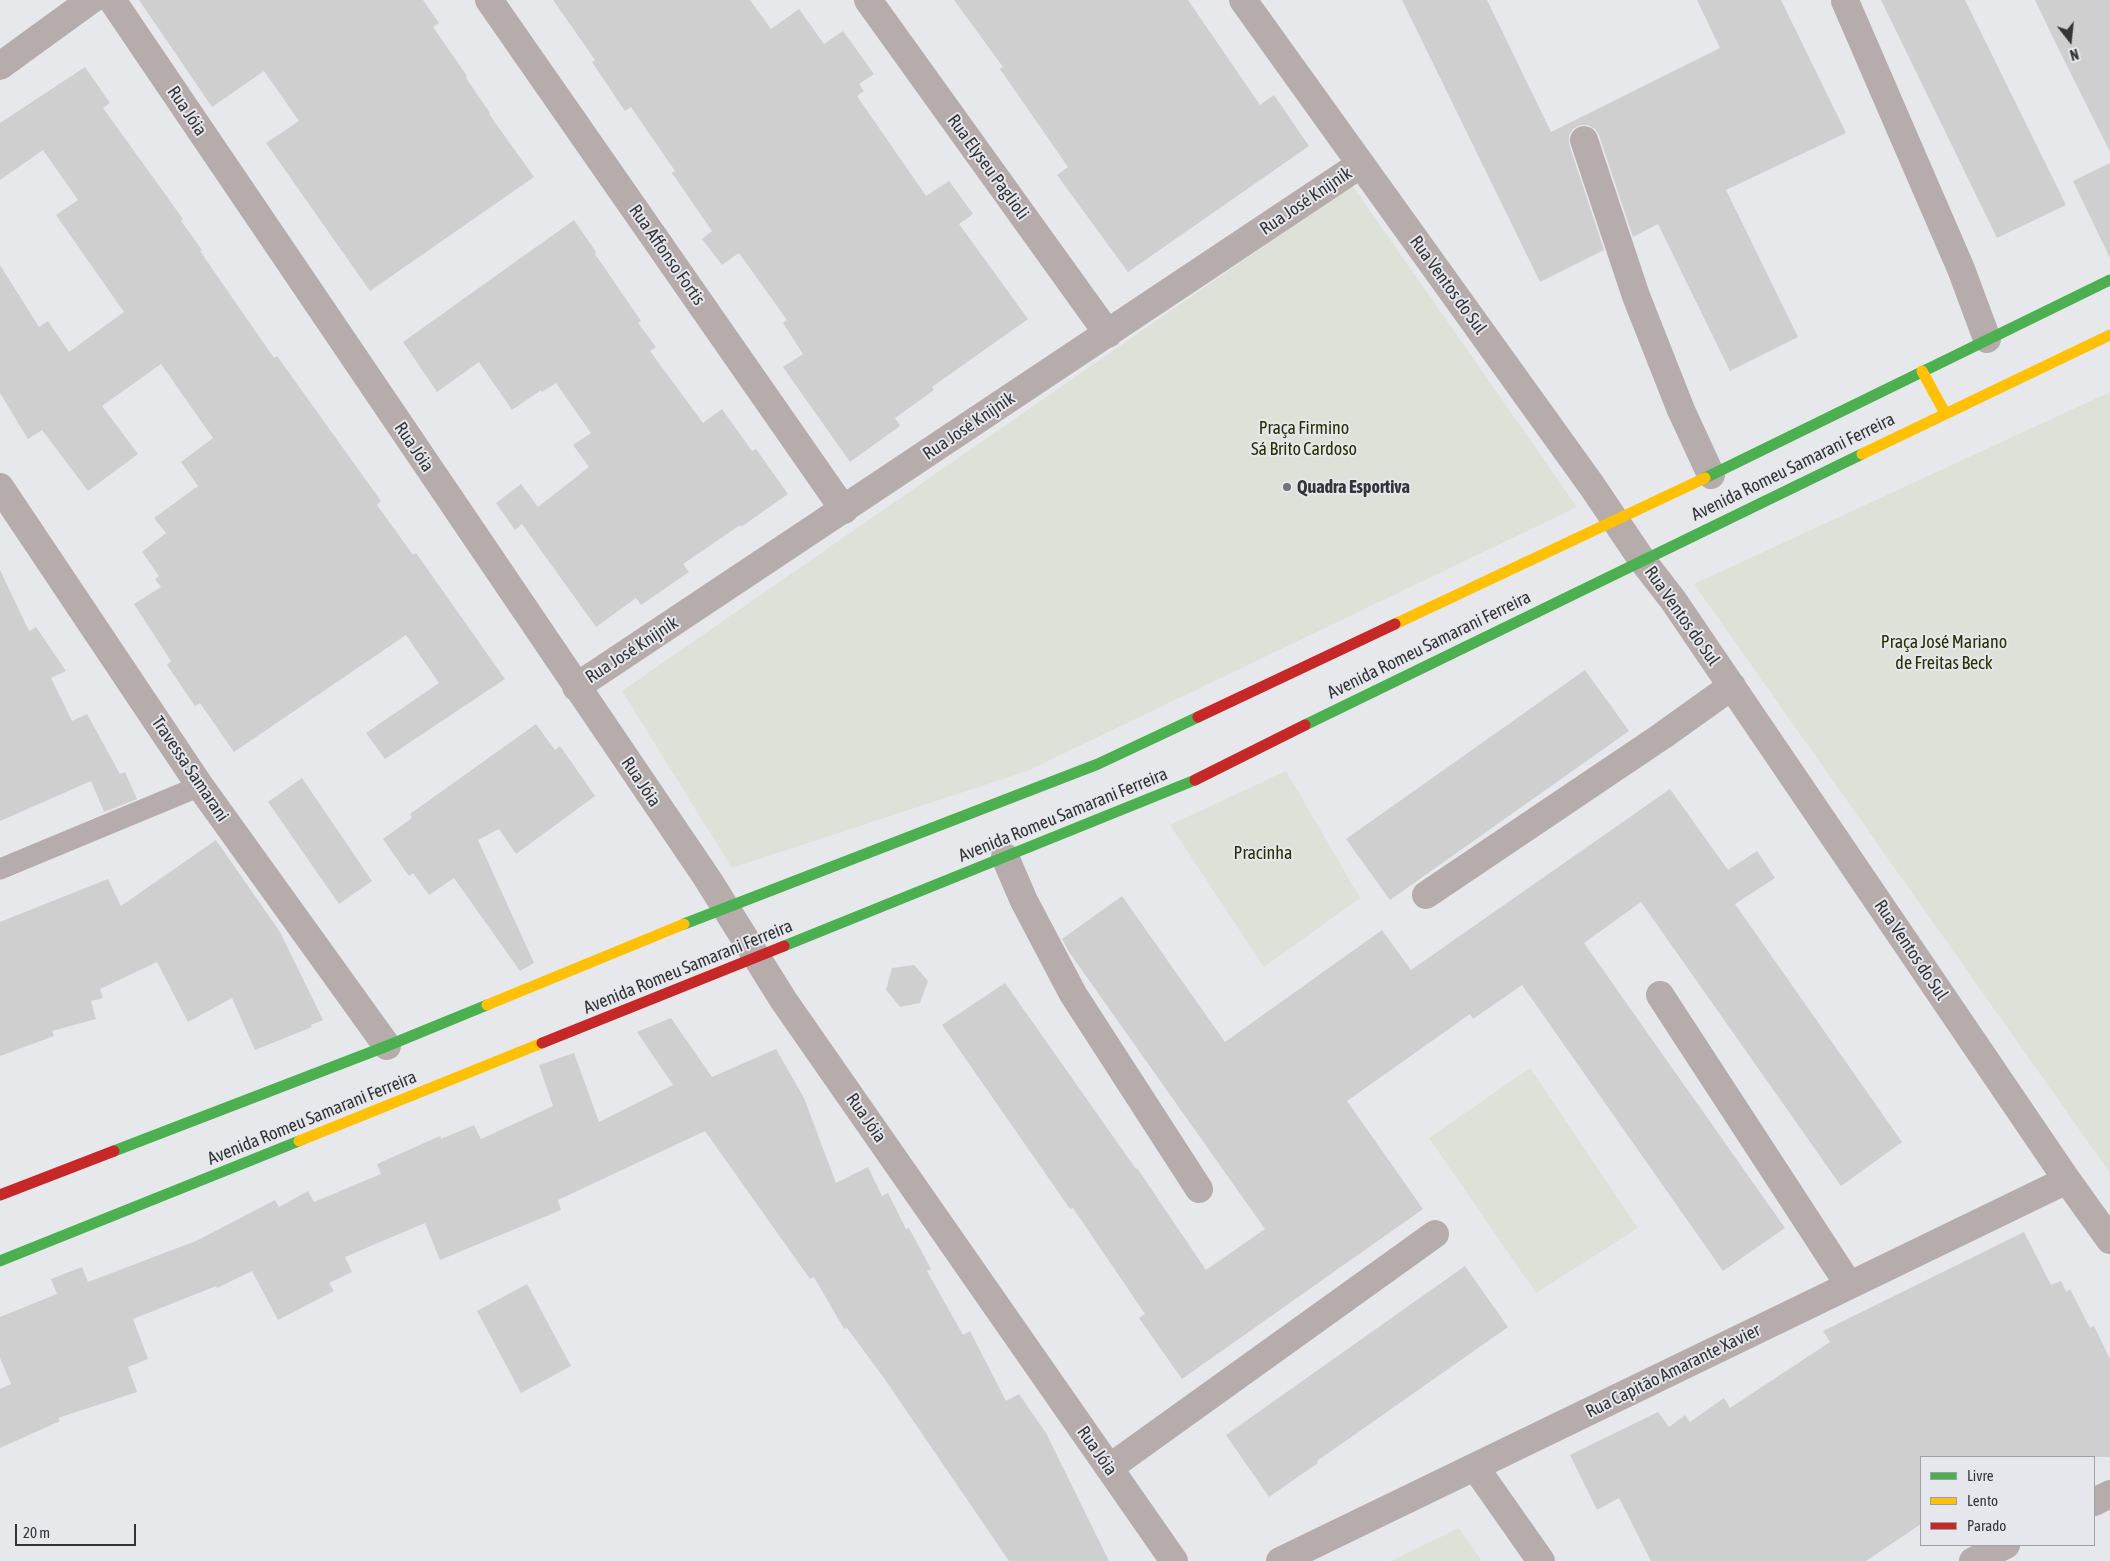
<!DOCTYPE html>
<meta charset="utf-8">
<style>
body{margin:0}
#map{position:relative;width:2110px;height:1561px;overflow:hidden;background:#e7e8ec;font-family:"Asap Condensed",sans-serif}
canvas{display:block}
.legend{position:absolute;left:1920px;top:1456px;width:175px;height:90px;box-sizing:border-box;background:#e6e7ed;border:1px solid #9fa0a4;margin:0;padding:6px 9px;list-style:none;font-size:15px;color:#343537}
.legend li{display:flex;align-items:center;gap:10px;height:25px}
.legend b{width:25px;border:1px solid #9fa0a4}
.north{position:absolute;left:2045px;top:15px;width:50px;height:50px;-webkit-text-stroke:4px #e6e7ed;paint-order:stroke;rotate:164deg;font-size:14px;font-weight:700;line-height:20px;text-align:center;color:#343537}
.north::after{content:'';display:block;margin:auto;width:18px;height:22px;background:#343537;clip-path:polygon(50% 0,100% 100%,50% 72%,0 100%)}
.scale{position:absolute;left:15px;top:1524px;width:121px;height:22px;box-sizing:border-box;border:2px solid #343537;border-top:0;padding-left:6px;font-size:15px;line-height:18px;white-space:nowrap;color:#343537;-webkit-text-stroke:4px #e6e7ed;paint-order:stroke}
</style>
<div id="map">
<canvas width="2110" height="1561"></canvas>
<ul class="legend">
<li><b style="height:6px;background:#4caf50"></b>Livre</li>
<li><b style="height:6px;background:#ffc107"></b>Lento</li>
<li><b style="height:6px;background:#c62828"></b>Parado</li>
</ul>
<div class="north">N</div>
<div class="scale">20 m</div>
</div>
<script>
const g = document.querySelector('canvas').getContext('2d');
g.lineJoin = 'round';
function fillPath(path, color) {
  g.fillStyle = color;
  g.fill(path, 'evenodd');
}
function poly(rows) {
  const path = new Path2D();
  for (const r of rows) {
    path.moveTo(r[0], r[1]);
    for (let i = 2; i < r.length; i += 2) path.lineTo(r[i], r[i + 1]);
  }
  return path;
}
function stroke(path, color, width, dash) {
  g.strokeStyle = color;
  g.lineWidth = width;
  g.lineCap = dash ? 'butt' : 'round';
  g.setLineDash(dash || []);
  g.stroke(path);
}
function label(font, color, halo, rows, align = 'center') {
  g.font = font + ' "Asap Condensed",sans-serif';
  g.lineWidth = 4;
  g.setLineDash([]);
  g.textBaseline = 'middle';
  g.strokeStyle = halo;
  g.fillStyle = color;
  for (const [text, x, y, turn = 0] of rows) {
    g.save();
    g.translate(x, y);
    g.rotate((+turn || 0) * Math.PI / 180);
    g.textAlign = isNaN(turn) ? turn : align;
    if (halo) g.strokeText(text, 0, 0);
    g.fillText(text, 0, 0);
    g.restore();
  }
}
fillPath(poly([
 [1352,185,1577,507,1027,771,732,868,622,691],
 [2110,392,2110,1173,1694,584],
 [1286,771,1360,898,1264,967,1170,825],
 [1530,1068,1638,1228,1536,1293,1429,1138],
 [1459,1528,1482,1561,1391,1561]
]), '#dde1d7');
fillPath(poly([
 [139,0,423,0,439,23,433,27,467,76,466,78,490,113,489,114,534,177,370,291,266,143,299,121,264,71,212,107],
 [553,0,750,0,771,29,799,9,824,44,843,31,874,74,859,84,864,91,857,96,926,196,949,181,973,214,959,224,1028,319,932,387,934,390,895,418,900,426,850,462,783,367,803,354,783,323,787,320,739,253,722,265,702,239,712,231,672,173,675,171,631,107,625,111,592,62,595,60],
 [954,0,1188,0,1260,105,1274,95,1309,146,1128,272,1057,175,1068,167,1000,69,1003,67],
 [1402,0,1487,0,1551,132,1720,48,1697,0,1781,0,1846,133,1726,190,1798,337,1730,371,1658,224,1633,237,1599,135,1595,129,1588,125,1580,125,1573,129,1569,136,1569,144,1604,250,1540,282],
 [1881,0,1965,0,2066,205,1997,238],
 [2035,0,2110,0,2110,152,2061,54],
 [85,67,110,103,103,108,183,219,181,221,202,250,200,251,274,358,277,356,381,501,377,505,413,555,416,553,505,679,385,759,366,733,439,683,406,635,234,752,200,703,195,706,167,665,171,661,134,604,161,587,155,579,159,576,142,552,166,533,154,518,198,486,181,462,213,438,161,364,102,406,138,454,88,491,42,430,28,439,0,393,0,265,39,327,48,321,69,352,124,312,56,215,78,200,43,150,0,180,0,123],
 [2110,163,2110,258,2073,181],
 [574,220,596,252,595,254,641,321,638,323,656,347,650,351,703,423,722,409,752,451,756,449,788,494,741,527,740,525,683,564,689,572,641,605,636,598,596,627,522,524,515,530,496,503,521,484,538,507,589,467,573,445,591,433,556,383,542,392,541,390,512,410,479,362,437,392,403,342],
 [0,570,29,631,36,627,66,671,51,678,72,721,87,714,120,774,125,772,137,799,104,812,91,781,0,821],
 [1585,670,1629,731,1390,900,1346,839],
 [536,724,555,750,560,746,595,796,516,854,499,829,478,840,534,963,520,971,454,878,429,895,413,873,409,876,383,839,412,818,410,814],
 [302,778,372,881,339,904,268,802],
 [1670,789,1728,870,1757,851,1775,878,1735,904,1902,1142,1841,1186,1641,902,1584,943,1785,1228,1723,1271,1522,985,1473,1019,1470,1014,1347,1101,1423,1209,1182,1379,1139,1318,1145,1314,1073,1208,1070,1209,942,1025,1005,983,1136,1169,1137,1168,1206,1270,1265,1229,1069,952,1062,939,1122,896,1225,1042,1382,930,1411,970],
 [216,840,280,932,323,1020,311,1025,312,1027,255,1050,232,998,188,1022,157,962,100,989,103,998,91,1001,96,1019,52,1031,54,1036,0,1056,0,922,108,879,121,906],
 [914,965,928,981,920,1003,900,1007,886,990,892,968],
 [671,1018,712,1077,776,1049,804,1098,836,1183,868,1167,882,1196,888,1193,906,1229,909,1228,931,1269,927,1271,963,1335,970,1331,1006,1401,1019,1394,1046,1433,1109,1561,1009,1561,884,1378,847,1328,844,1329,814,1277,810,1279,705,1131,558,1200,561,1210,440,1260,425,1223,345,1257,352,1272,329,1283,334,1291,278,1320,252,1271,217,1288,216,1286,133,1319,148,1359,128,1367,137,1392,58,1418,60,1421,0,1448,0,1389,11,1384,0,1358,0,1317,57,1294,51,1279,82,1267,88,1282,196,1241,275,1200,279,1207,308,1191,314,1202,381,1174,377,1164,440,1136,441,1139,474,1125,481,1139,553,1106,539,1065,574,1053,599,1122,673,1085,637,1032],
 [2024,1232,2051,1285,2061,1281,2066,1292,2070,1289,2090,1328,2094,1326,2110,1359,2110,1457,1921,1457,1921,1524,1866,1561,1651,1561,1619,1498,1597,1510,1570,1455,1658,1412,1669,1427,1685,1415,1690,1422,1724,1398,1730,1408,1830,1342,1823,1331],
 [1465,1266,1508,1327,1317,1461,1318,1463,1269,1497,1226,1435],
 [527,1284,571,1366,521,1393,477,1311]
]), '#cfcfd0');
stroke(poly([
 [0,869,200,786]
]), '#b5acab', 21);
stroke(poly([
 [112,0,707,878,784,1001,1174,1561],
 [489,0,844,510],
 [868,0,1108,334],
 [1243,0,1592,486,1642,560,1673,600,2067,1180,2110,1240],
 [1845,1,1961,269,1987,339],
 [0,66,91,0],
 [1584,140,1636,296,1681,410,1711,475],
 [0,487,200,786,387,1046],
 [576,687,1361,164],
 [1005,857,1024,901,1073,994,1199,1189],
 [1426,895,1662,736,1732,686],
 [1660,995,1849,1285],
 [1475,1467,1541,1561],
 [1109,1468,1435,1234],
 [2094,1502,2110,1494],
 [1280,1561,2067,1180],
 [1973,1561,2006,1545]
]), '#b5acab', 28);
stroke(poly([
 [1705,478,2110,280],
 [1305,725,1862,454],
 [684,924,1098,764,1198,717],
 [784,946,1195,780],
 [114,1151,387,1046,487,1005],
 [0,1261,299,1141]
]), '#4caf50', 11);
stroke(poly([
 [1922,371,1945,413],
 [1862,454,2110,335],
 [1395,624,1705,478],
 [487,1005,684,924],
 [299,1141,542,1043]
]), '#ffc107', 11);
stroke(poly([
 [1198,717,1395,624],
 [1195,780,1305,725],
 [542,1043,784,946],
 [0,1195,114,1151]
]), '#c62828', 11);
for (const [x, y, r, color] of [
 [1287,487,5,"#737476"]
]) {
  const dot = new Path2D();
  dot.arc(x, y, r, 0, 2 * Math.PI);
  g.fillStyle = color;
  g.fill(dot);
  stroke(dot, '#e6e7ed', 2);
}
label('18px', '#343537', '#e6e7ed', [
 ["Rua Jóia",187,111,56],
 ["Rua Elyseu Paglioli",988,167,54],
 ["Rua José Knijnik",1306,201,-34],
 ["Rua Affonso Fortis",667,255,55],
 ["Rua Ventos do Sul",1448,285,54],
 ["Rua José Knijnik",969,426,-34],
 ["Rua Jóia",414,447,56],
 ["Avenida Romeu Samarani Ferreira",1793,467,-26],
 ["Rua Ventos do Sul",1682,616,55],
 ["Avenida Romeu Samarani Ferreira",1429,645,-26],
 ["Rua José Knijnik",632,650,-33],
 ["Travessa Samarani",190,769,56],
 ["Rua Jóia",641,782,56],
 ["Avenida Romeu Samarani Ferreira",1063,815,-22],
 ["Rua Ventos do Sul",1911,950,56],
 ["Avenida Romeu Samarani Ferreira",688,967,-22],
 ["Avenida Romeu Samarani Ferreira",312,1118,-22],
 ["Rua Jóia",866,1118,55],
 ["Rua Capitão Amarante Xavier",1673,1371,-26],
 ["Rua Jóia",1097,1451,55]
]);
label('18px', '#273100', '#e6e7ed', [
 ["Praça Firmino",1304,428],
 ["Sá Brito Cardoso",1304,449],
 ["Praça José Mariano",1944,642],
 ["de Freitas Beck",1944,663],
 ["Pracinha",1263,853]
]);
label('bold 18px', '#343537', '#e6e7ed', [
 ["Quadra Esportiva",1297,487]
], 'left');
</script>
